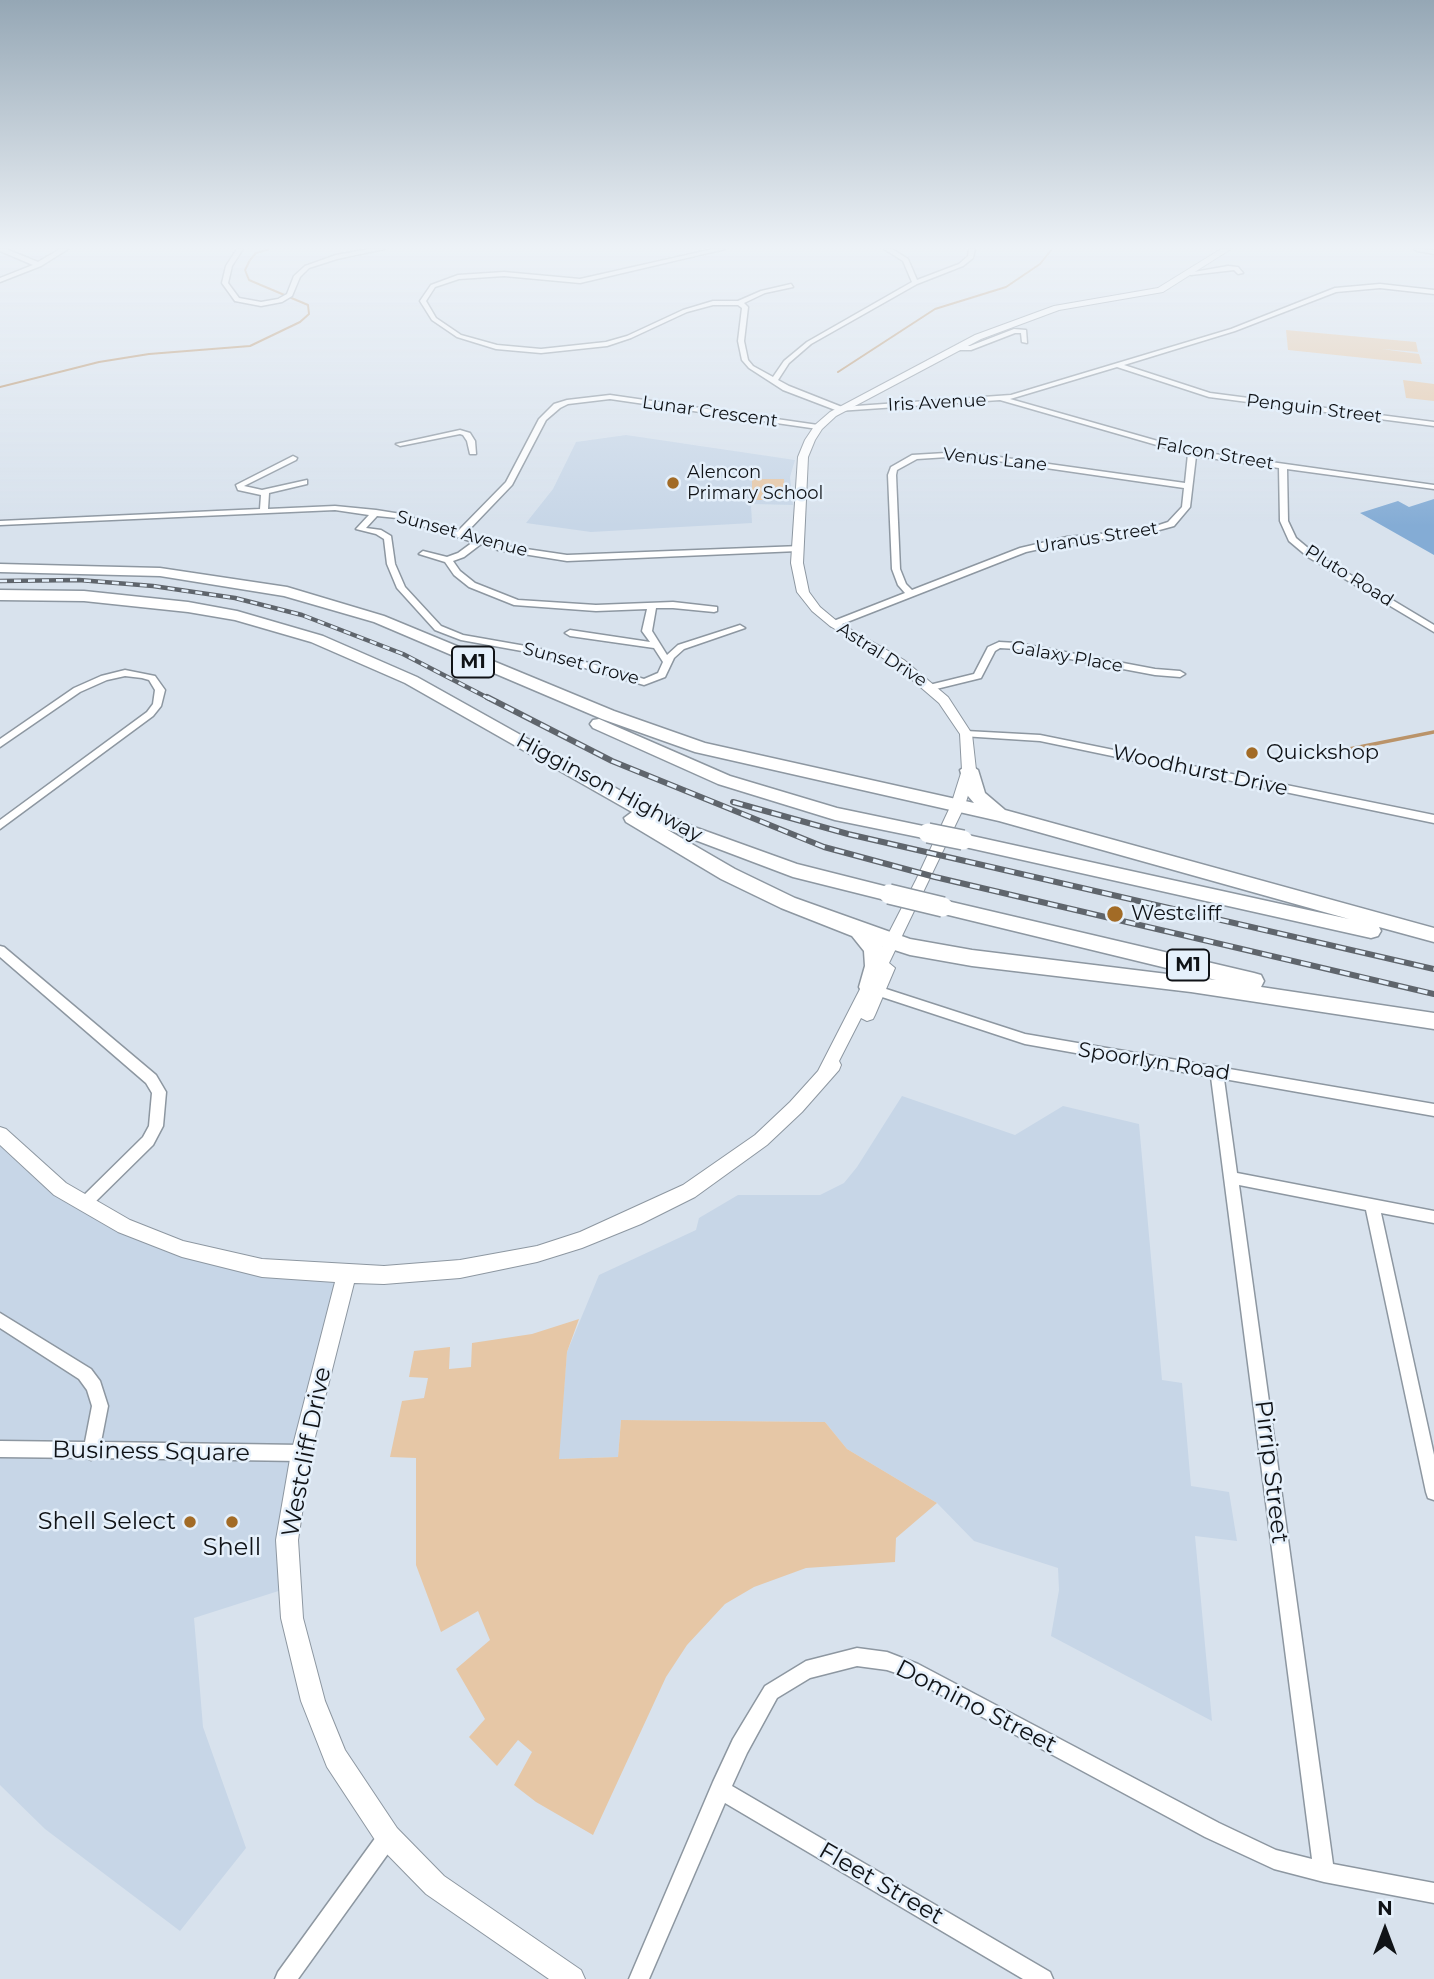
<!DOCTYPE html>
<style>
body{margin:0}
#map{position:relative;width:1434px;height:1979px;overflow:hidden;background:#d8e2ed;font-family:Montserrat,sans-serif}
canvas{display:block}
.north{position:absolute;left:1350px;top:1895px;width:70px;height:70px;-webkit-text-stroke:5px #e5f0fb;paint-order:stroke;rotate:0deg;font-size:19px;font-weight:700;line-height:28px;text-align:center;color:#101317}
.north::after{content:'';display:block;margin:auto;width:24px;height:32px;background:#101317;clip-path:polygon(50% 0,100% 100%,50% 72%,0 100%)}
</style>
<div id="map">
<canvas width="1434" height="1979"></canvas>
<div class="north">N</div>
</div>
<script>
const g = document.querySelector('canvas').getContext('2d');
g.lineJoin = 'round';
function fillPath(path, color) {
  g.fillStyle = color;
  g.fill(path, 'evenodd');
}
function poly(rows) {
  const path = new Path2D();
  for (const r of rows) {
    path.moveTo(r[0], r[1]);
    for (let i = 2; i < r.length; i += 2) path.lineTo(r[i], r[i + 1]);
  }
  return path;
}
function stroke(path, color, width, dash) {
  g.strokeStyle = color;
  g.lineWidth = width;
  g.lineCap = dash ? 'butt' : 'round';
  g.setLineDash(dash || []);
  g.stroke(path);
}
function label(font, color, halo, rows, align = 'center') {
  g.font = font + ' Montserrat,sans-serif';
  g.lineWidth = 5;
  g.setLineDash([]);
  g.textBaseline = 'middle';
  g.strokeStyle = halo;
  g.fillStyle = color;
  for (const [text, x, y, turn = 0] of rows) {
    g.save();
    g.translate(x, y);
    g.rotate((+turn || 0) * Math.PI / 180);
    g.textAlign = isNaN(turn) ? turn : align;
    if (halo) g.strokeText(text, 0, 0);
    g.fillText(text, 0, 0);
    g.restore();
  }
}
fillPath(poly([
 [626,435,795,460,790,477,793,505,751,504,752,523,591,532,526,523,553,489,576,442],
 [902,1096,1015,1135,1063,1106,1139,1124,1162,1380,1182,1383,1191,1486,1229,1492,1237,1541,1195,1536,1212,1721,1051,1636,1059,1590,1058,1568,974,1541,937,1503,847,1449,825,1422,621,1420,618,1457,558,1459,567,1352,599,1275,696,1230,699,1218,738,1195,820,1195,844,1183,857,1167],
 [0,1133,61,1188,182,1249,346,1275,302,1454,291,1587,194,1618,203,1727,246,1848,180,1931,45,1829,0,1785]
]), '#c7d6e7');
fillPath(poly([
 [1286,330,1416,342,1418,352,1382,349,1419,354,1422,364,1288,350],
 [1403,380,1434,384,1434,401,1406,398],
 [752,479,784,479,785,500,752,500],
 [579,1319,567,1352,559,1459,618,1457,621,1420,825,1422,847,1449,937,1503,896,1538,895,1562,806,1568,754,1587,725,1604,687,1645,666,1677,593,1835,536,1802,514,1785,532,1752,518,1740,497,1766,469,1737,485,1719,456,1669,490,1640,478,1611,441,1632,416,1565,416,1458,390,1457,402,1401,424,1398,428,1378,409,1377,414,1351,450,1347,449,1369,471,1367,472,1343,532,1334]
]), '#e6c7a6');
stroke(poly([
 [838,372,935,309,1006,287,1040,264,1052,249],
 [0,387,99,362,149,354,250,346,300,322,309,314,308,305,249,280,245,270,250,260,256,253,269,249]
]), '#ba9369', 2);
stroke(poly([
 [1314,756,1434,732]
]), '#ba9369', 3.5);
fillPath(poly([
 [1434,499,1434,555,1360,513,1398,501,1409,507]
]), '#84acd5');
const minor = poly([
 [0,249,6,249,38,262,60,249,68,249,41,266,0,282,0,278,33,265,0,251,0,249],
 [237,249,243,249,232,266,228,283,239,298,261,302,278,299,287,294,294,276,305,266,336,255,369,249,384,249,337,259,309,268,300,277,292,296,282,302,261,306,235,301,222,283,226,266,237,249],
 [713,249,725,249,580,283,504,276,459,279,435,287,426,301,436,318,461,335,497,345,541,349,606,342,627,336,683,310,713,301,738,301,761,291,791,284,793,287,765,293,744,303,748,307,744,341,748,360,753,366,773,377,784,361,807,342,912,282,903,261,884,249,892,249,908,259,917,280,959,264,968,256,969,249,975,249,973,258,963,266,917,284,811,344,789,363,778,380,789,386,842,407,1011,395,1231,329,1335,288,1380,284,1434,290,1434,294,1380,288,1336,292,1235,331,1124,365,1210,393,1434,422,1434,426,1209,397,1117,367,1010,399,1193,451,1434,485,1434,489,1287,469,1288,521,1296,538,1314,553,1434,625,1434,632,1308,557,1289,541,1280,521,1279,468,1196,456,1190,507,1174,526,1145,534,1067,543,1026,552,837,626,831,626,831,622,905,593,898,585,892,569,888,475,891,467,912,455,963,452,1185,483,1188,454,1000,400,838,411,783,390,749,368,742,360,738,341,742,308,738,305,713,305,687,312,631,338,607,346,541,353,496,349,457,337,432,320,420,301,431,285,458,275,504,272,580,279,713,249],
 [963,456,1184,488,1182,507,1168,522,1144,530,1067,537,1020,548,912,590,906,584,900,569,896,475,897,470,917,459,963,456],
 [1414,249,1434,250,1434,254,1417,251,1414,249],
 [1228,266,1238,267,1243,273,1238,274,1234,270,1191,275,1188,273,1228,266],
 [1014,329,1026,330,1027,343,1022,342,1021,333,1015,333,971,350,957,350,954,348,957,346,970,346,1014,329],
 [610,395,818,425,822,427,818,429,610,399,568,404,560,408,546,420,512,485,465,534,499,545,567,555,801,546,801,550,798,551,567,561,498,550,481,544,464,557,453,561,460,571,475,583,518,600,596,605,673,602,717,607,717,611,714,612,673,608,656,608,652,631,667,655,678,645,737,626,740,625,745,628,684,649,674,658,665,677,644,685,533,653,461,640,435,630,397,588,387,564,384,539,376,534,356,529,369,515,335,510,0,525,0,521,260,509,261,495,238,490,236,485,293,456,297,458,296,460,244,486,262,490,307,480,307,484,269,493,268,509,335,506,376,510,401,514,457,532,506,482,539,419,554,404,567,400,610,395],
 [377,516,397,518,473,542,458,553,447,557,423,551,419,554,445,562,454,575,469,587,514,605,596,611,647,609,642,631,650,642,570,630,565,633,570,636,654,648,663,662,658,673,644,679,537,648,463,635,441,626,405,587,395,564,391,536,381,530,366,528,377,516],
 [460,430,470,433,475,441,476,454,470,454,467,441,463,435,460,434,400,446,396,444,460,430],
 [999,642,1017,643,1155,669,1180,671,1185,674,1180,677,1155,675,1017,649,1000,648,995,651,981,678,932,690,927,687,929,685,974,674,988,647,999,642],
 [125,670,155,676,165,690,161,706,153,716,0,829,0,820,147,712,153,704,155,690,149,680,142,678,125,676,107,680,80,692,0,747,0,739,74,688,101,676,125,670],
 [966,731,1040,735,1434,815,1434,823,1040,741,962,736,961,734,966,731],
 [0,946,4,947,156,1075,166,1092,163,1126,153,1145,89,1208,84,1210,79,1208,77,1204,79,1200,143,1137,149,1126,152,1093,146,1083,0,957,0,946],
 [880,987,1025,1034,1434,1104,1434,1116,1224,1079,1237,1173,1434,1211,1434,1223,1381,1213,1434,1455,1434,1500,1428,1498,1426,1492,1366,1210,1239,1185,1333,1864,1434,1883,1434,1903,1324,1882,1274,1869,1205,1837,908,1677,887,1670,857,1666,810,1678,777,1698,747,1753,732,1786,1050,1972,1053,1979,1023,1979,725,1803,649,1979,629,1979,713,1782,733,1739,765,1686,806,1661,857,1648,887,1652,918,1664,1219,1823,1276,1850,1312,1859,1211,1077,1025,1044,876,995,874,992,876,989,880,987],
 [0,1313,91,1369,100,1381,108,1406,101,1442,301,1445,307,1447,309,1453,307,1459,301,1461,95,1458,91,1460,87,1458,0,1457,0,1441,85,1442,92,1406,87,1390,79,1379,0,1328,0,1313],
 [388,1827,395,1830,398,1837,395,1844,298,1979,275,1979,278,1972,381,1830,388,1827]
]);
const tertiary = poly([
 [1221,249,1231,249,1163,292,1059,310,981,339,836,416,822,429,815,440,808,457,803,563,809,592,820,607,838,622,904,660,948,697,972,734,976,770,965,805,889,963,895,968,875,1015,873,1019,867,1021,861,1018,839,1061,841,1065,839,1070,802,1112,767,1145,695,1197,641,1224,582,1248,537,1262,460,1278,384,1284,354,1283,311,1453,298,1540,303,1618,325,1701,345,1750,397,1828,444,1876,581,1970,585,1979,549,1979,426,1894,379,1846,327,1767,301,1701,281,1618,276,1540,291,1453,335,1282,262,1277,182,1257,118,1232,54,1195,0,1145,0,1127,6,1129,66,1183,130,1220,183,1241,262,1259,384,1266,460,1260,537,1246,580,1232,683,1185,755,1135,790,1102,818,1071,916,880,951,805,962,770,960,734,939,703,896,666,830,626,812,611,797,592,791,563,798,457,805,440,815,425,830,412,975,335,1054,306,1158,288,1221,249]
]);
const trunk = poly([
 [0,564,160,568,287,587,384,616,614,711,705,743,974,803,968,796,960,770,969,764,978,770,985,793,1005,810,1434,928,1434,942,1379,927,1381,931,1378,936,1371,938,956,845,954,840,963,834,1349,919,999,821,695,752,602,719,374,622,284,596,160,576,0,572,0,564],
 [0,590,84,591,188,602,237,611,323,636,417,677,646,805,697,828,797,864,896,889,899,894,889,901,793,877,666,829,735,869,795,898,910,939,972,950,1216,980,936,912,933,907,936,902,943,900,1254,973,1261,975,1264,981,1261,987,1434,1013,1434,1029,1191,992,972,966,910,955,882,946,885,966,876,993,869,995,862,993,859,987,865,966,864,951,852,936,781,908,721,879,626,822,624,818,632,812,405,683,311,642,235,620,188,612,84,601,0,600,0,590],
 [599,719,730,776,837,808,928,827,937,833,928,839,835,820,718,784,593,728,590,724,593,720,599,719]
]);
stroke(minor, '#8d97a1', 3);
stroke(tertiary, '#8d97a1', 2);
stroke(trunk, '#8d97a1', 3);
fillPath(minor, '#fff');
fillPath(tertiary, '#fff');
fillPath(trunk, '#fff');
const railFar1 = poly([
 [0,581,79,580,153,586,235,598,302,615,403,654,490,699]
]);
const rail = poly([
 [487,697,612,761,824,847,935,877,1434,994],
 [733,802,848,834,1434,969]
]);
stroke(railFar1, '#5f656c', 4.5);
stroke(rail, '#5f656c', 6);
stroke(railFar1, '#e5f0fb', 2.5, [7]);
stroke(rail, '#e5f0fb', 3.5, [10]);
const trunkBridge = poly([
 [928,833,963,840],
 [889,894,943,907]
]);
stroke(trunkBridge, '#8d97a1', 22, []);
stroke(trunkBridge, '#fff', 19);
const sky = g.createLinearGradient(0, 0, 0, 526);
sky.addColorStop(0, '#95a7b5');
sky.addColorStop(0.47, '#edf2f7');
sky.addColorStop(1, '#edf2f700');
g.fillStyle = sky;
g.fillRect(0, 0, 1434, 526);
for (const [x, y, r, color] of [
 [673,483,7,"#a26b26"],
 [1252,753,7,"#a26b26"],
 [1115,914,9,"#a26b26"],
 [190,1522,7,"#a26b26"],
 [232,1522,7,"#a26b26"]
]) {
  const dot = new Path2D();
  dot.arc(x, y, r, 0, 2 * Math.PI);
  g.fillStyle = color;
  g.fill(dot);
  stroke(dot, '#e5f0fb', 2.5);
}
label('18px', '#101317', '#e5f0fb', [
 ["Iris Avenue",937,403,-3],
 ["Penguin Street",1314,409,7],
 ["Lunar Crescent",710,412,8],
 ["Falcon Street",1215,454,10],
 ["Venus Lane",995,460,6],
 ["Sunset Avenue",462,534,15],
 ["Uranus Street",1097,538,-9],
 ["Pluto Road",1349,576,32],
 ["Astral Drive",882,655,33],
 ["Galaxy Place",1067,657,10],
 ["Sunset Grove",581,664,15]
]);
label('18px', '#101317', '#e5f0fb', [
 ["Alencon",687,473],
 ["Primary School",687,494]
], 'left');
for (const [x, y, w] of [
 [473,662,42],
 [1188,965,42]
]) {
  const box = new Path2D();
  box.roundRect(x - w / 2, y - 15.5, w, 31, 5);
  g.fillStyle = '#e5f0fb';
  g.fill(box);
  stroke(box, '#101317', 2);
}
label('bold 19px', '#101317', null, [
 ["M1",473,662],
 ["M1",1188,965]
]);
label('21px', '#101317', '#e5f0fb', [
 ["Quickshop",1266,753],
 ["Westcliff",1131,914]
], 'left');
label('21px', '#101317', '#e5f0fb', [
 ["Woodhurst Drive",1200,771,12],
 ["Higginson Highway",609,788,28],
 ["Spoorlyn Road",1154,1062,9]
]);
label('24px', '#101317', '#e5f0fb', [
 ["Business Square",151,1452,1],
 ["Westcliff Drive",307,1452,-79],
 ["Pirrip Street",1271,1472,83],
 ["Domino Street",976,1707,27],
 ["Fleet Street",881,1884,30]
]);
label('24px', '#101317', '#e5f0fb', [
 ["Shell Select",176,1522],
 ["Shell",232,1548,"center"]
], 'right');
</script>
